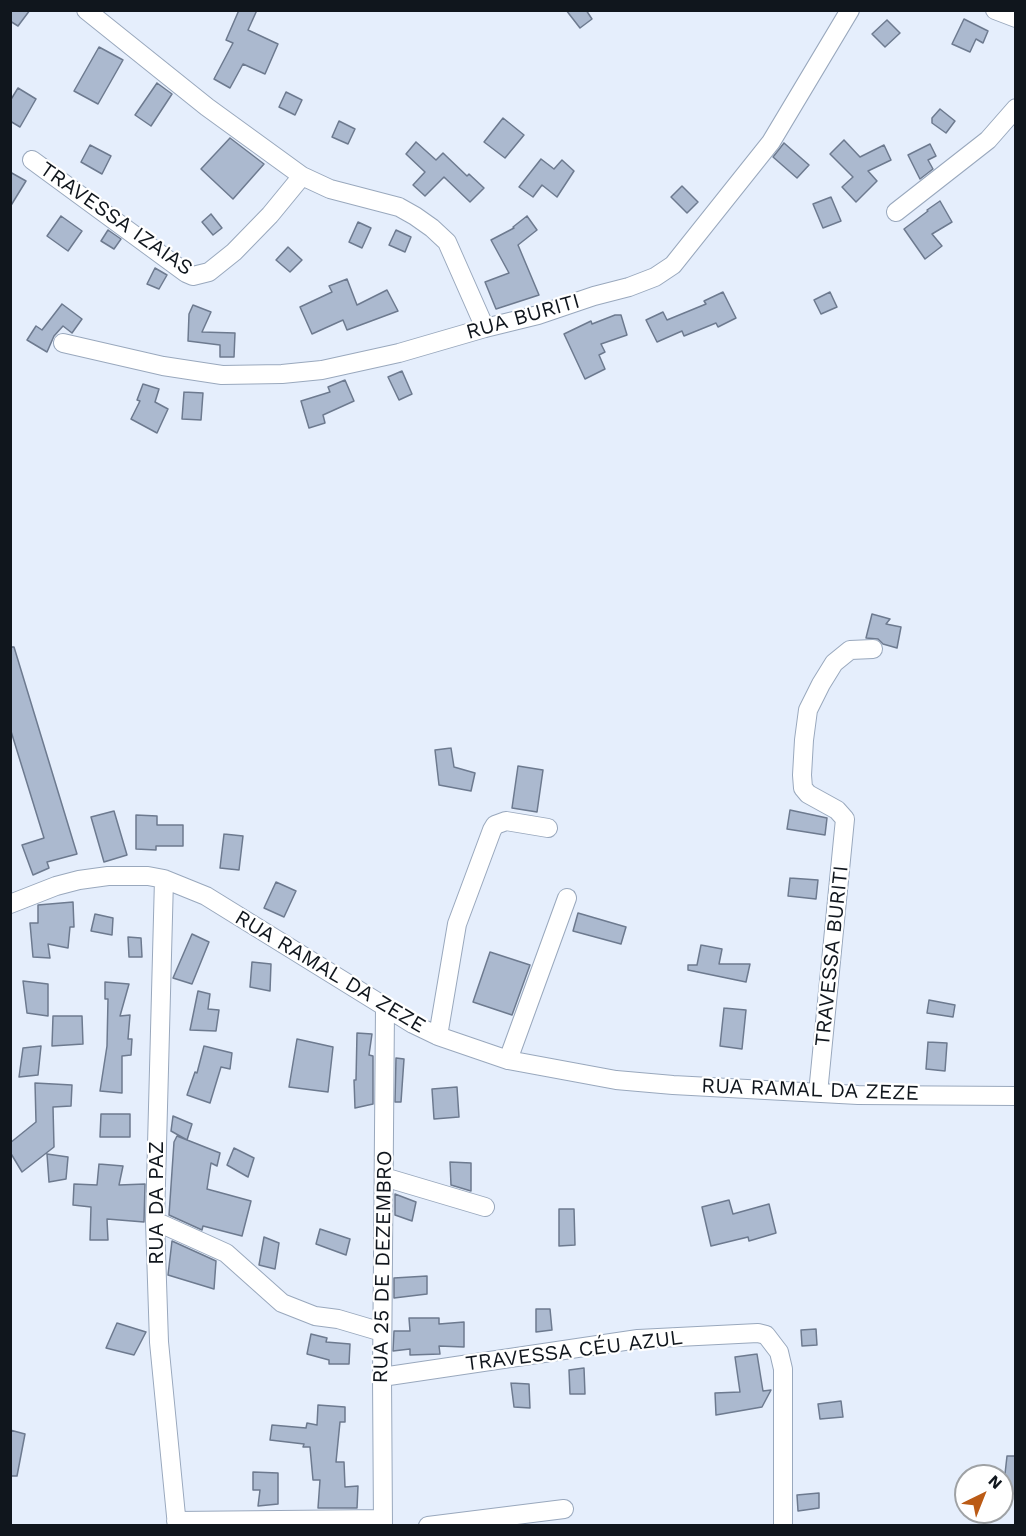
<!DOCTYPE html>
<meta charset="utf-8">
<style>
body{margin:0}
#map{position:relative;width:1026px;height:1536px;overflow:hidden;background:#e5eefc;font-family:"Work Sans",sans-serif}
canvas{display:block}
.frame{position:absolute;inset:0;border:12px solid #10161d;pointer-events:none}
.north{position:absolute;left:954px;top:1464px;width:60px;height:60px;box-sizing:border-box;background:#fff;border:2px solid #9fa2a5;border-radius:50%;rotate:43deg;font-size:16px;font-weight:700;line-height:24px;text-align:center;color:#10161d}
.north::after{content:'';display:block;margin:auto;width:21px;height:27px;background:#bb5b16;clip-path:polygon(50% 0,100% 100%,50% 72%,0 100%)}
</style>
<div id="map">
<canvas width="1026" height="1536"></canvas>
<div class="frame"></div>
<div class="north">N</div>
</div>
<script>
const g = document.querySelector('canvas').getContext('2d');
g.lineJoin = 'round';
function fillPath(path, color) {
  g.fillStyle = color;
  g.fill(path, 'evenodd');
}
function poly(rows) {
  const path = new Path2D();
  for (const r of rows) {
    path.moveTo(r[0], r[1]);
    for (let i = 2; i < r.length; i += 2) path.lineTo(r[i], r[i + 1]);
  }
  return path;
}
function stroke(path, color, width, dash) {
  g.strokeStyle = color;
  g.lineWidth = width;
  g.lineCap = dash ? 'butt' : 'round';
  g.setLineDash(dash || []);
  g.stroke(path);
}
function label(font, color, halo, rows, align = 'center') {
  g.font = font + ' "Work Sans",sans-serif';
  g.lineWidth = 4.5;
  g.setLineDash([]);
  g.textBaseline = 'middle';
  g.strokeStyle = halo;
  g.fillStyle = color;
  for (const [text, x, y, turn = 0] of rows) {
    g.save();
    g.translate(x, y);
    g.rotate((+turn || 0) * Math.PI / 180);
    g.textAlign = isNaN(turn) ? turn : align;
    if (halo) g.strokeText(text, 0, 0);
    g.fillText(text, 0, 0);
    g.restore();
  }
}
const building = poly([
 [10,10,30,10,18,26,10,21,10,10],
 [239,10,257,10,248,30,278,44,265,74,243,64,230,88,214,79,233,43,226,40,239,10],
 [566,10,586,10,592,19,580,28,566,10],
 [964,19,988,31,983,43,976,39,970,52,952,44,964,19],
 [887,20,900,33,885,47,872,34,887,20],
 [99,47,123,60,98,104,74,91,99,47],
 [157,83,172,94,151,126,135,115,157,83],
 [18,88,36,99,20,127,10,121,10,101,18,88],
 [286,92,302,100,295,115,279,107,286,92],
 [940,109,955,121,946,133,932,123,932,118,940,109],
 [503,118,524,135,505,158,484,142,503,118],
 [339,121,355,129,348,144,332,137,339,121],
 [230,138,264,164,233,199,201,169,230,138],
 [844,140,860,157,884,145,891,160,868,171,877,181,856,202,842,187,853,177,830,154,844,140],
 [416,142,436,160,443,153,467,176,469,174,484,188,470,202,444,177,425,196,413,185,425,172,406,154,416,142],
 [784,143,809,165,797,178,773,157,784,143],
 [930,144,936,156,928,160,933,169,920,179,908,155,930,144],
 [90,145,111,156,102,174,81,162,90,145],
 [541,159,554,169,562,160,574,171,557,197,542,185,533,197,519,187,541,159],
 [10,172,26,181,10,207,10,172],
 [682,186,698,202,687,213,671,197,682,186],
 [831,197,841,221,823,228,813,204,831,197],
 [940,201,952,222,932,234,942,246,925,259,904,229,928,211,927,210,940,201],
 [211,214,222,228,213,235,202,222,211,214],
 [61,216,82,231,68,251,47,236,61,216],
 [527,216,537,230,518,245,539,295,496,309,485,282,509,273,491,240,514,228,513,227,527,216],
 [358,222,371,228,362,248,349,242,358,222],
 [108,230,121,239,114,249,101,241,108,230],
 [396,230,411,237,405,252,389,245,396,230],
 [288,247,302,260,290,272,276,260,288,247],
 [155,268,167,275,159,289,147,284,155,268],
 [347,279,357,305,387,290,398,311,347,330,343,320,312,334,300,307,332,292,329,286,347,279],
 [723,292,736,318,718,327,716,323,684,336,682,331,657,342,646,320,663,312,667,320,706,304,704,301,723,292],
 [830,292,837,307,821,314,814,300,830,292],
 [62,304,82,319,72,333,63,326,54,336,47,352,27,340,36,326,42,330,62,304],
 [193,305,211,312,202,332,235,333,234,357,220,357,220,345,188,341,189,314,193,305],
 [615,315,621,315,627,335,601,344,605,352,599,355,605,369,585,379,564,334,591,321,592,324,615,315],
 [402,371,412,394,399,400,388,377,402,371],
 [345,380,354,401,323,415,325,423,309,428,301,401,330,392,328,387,345,380],
 [143,384,159,389,155,402,168,409,157,433,131,419,140,401,137,400,143,384],
 [184,392,203,393,201,420,182,419,184,392],
 [872,614,890,619,886,624,901,627,897,648,883,644,878,639,866,638,872,614],
 [10,647,14,647,77,854,47,862,49,868,33,875,22,845,44,838,10,728,10,647],
 [451,748,454,767,475,773,471,791,439,785,435,750,451,748],
 [518,766,543,770,537,812,512,808,518,766],
 [790,810,827,818,825,835,787,829,790,810],
 [114,811,127,855,104,862,91,817,114,811],
 [136,815,157,816,157,825,183,825,183,846,156,846,156,850,136,849,136,815],
 [224,834,243,836,239,870,220,868,224,834],
 [790,878,818,880,816,899,788,896,790,878],
 [276,882,296,891,284,917,264,908,276,882],
 [73,902,74,927,70,927,68,948,48,944,50,958,33,957,30,923,38,923,38,905,73,902],
 [578,913,626,927,621,944,573,931,578,913],
 [95,914,113,918,112,935,91,931,95,914],
 [192,934,209,942,192,984,173,978,192,934],
 [128,937,141,938,142,957,129,957,128,937],
 [701,945,722,949,719,964,750,964,746,982,688,970,688,965,697,965,701,945],
 [490,952,530,965,512,1015,473,1002,490,952],
 [252,962,271,964,270,991,250,987,252,962],
 [23,981,48,984,48,1016,27,1013,23,981],
 [105,982,129,984,120,1016,130,1015,128,1039,132,1039,131,1055,122,1056,122,1093,100,1091,107,1046,108,999,105,999,105,982],
 [198,991,210,994,208,1009,219,1010,216,1031,190,1030,198,991],
 [929,1000,955,1005,953,1017,927,1013,929,1000],
 [724,1008,746,1010,742,1049,720,1046,724,1008],
 [53,1016,82,1016,83,1044,52,1046,53,1016],
 [357,1033,372,1034,369,1055,373,1056,373,1104,355,1108,354,1080,356,1080,357,1033],
 [297,1039,333,1047,328,1092,289,1087,297,1039],
 [928,1042,947,1043,945,1071,926,1069,928,1042],
 [41,1046,38,1075,19,1077,23,1048,41,1046],
 [204,1046,232,1053,230,1069,221,1067,210,1103,187,1095,195,1072,197,1073,204,1046],
 [396,1058,404,1059,401,1102,395,1102,396,1058],
 [35,1083,72,1085,71,1106,53,1107,54,1147,22,1172,10,1152,10,1143,36,1122,35,1083],
 [457,1087,459,1117,434,1119,432,1089,457,1087],
 [101,1114,130,1114,130,1137,100,1137,101,1114],
 [173,1116,192,1124,187,1140,171,1131,173,1116],
 [177,1136,220,1153,217,1166,211,1163,207,1189,251,1201,242,1236,203,1226,202,1230,169,1215,174,1142,177,1136],
 [234,1148,254,1158,248,1177,227,1165,234,1148],
 [47,1154,68,1157,66,1179,49,1182,47,1154],
 [450,1162,471,1163,471,1191,451,1185,450,1162],
 [99,1164,123,1166,119,1185,145,1184,144,1222,107,1219,108,1240,90,1240,91,1207,73,1205,74,1184,97,1185,99,1164],
 [395,1194,416,1202,412,1221,395,1215,395,1194],
 [729,1200,733,1214,769,1204,776,1233,749,1241,748,1237,711,1246,702,1207,729,1200],
 [559,1209,574,1209,575,1245,559,1246,559,1209],
 [320,1229,350,1239,346,1255,316,1244,320,1229],
 [264,1237,279,1243,275,1269,259,1265,264,1237],
 [172,1241,216,1261,214,1289,168,1275,172,1241],
 [427,1276,427,1294,394,1298,394,1278,427,1276],
 [536,1309,550,1309,552,1330,536,1332,536,1309],
 [409,1318,439,1318,439,1324,464,1322,464,1347,439,1346,440,1354,410,1355,410,1349,393,1351,394,1331,410,1331,409,1318],
 [117,1323,146,1332,134,1355,106,1348,117,1323],
 [816,1329,817,1345,802,1346,801,1330,816,1329],
 [311,1334,327,1338,326,1342,350,1344,349,1364,329,1364,329,1360,307,1354,311,1334],
 [757,1354,763,1391,771,1390,762,1407,716,1415,715,1393,740,1392,735,1357,757,1354],
 [584,1368,585,1394,570,1394,569,1370,584,1368],
 [511,1383,529,1384,530,1408,514,1407,511,1383],
 [841,1401,843,1417,820,1419,818,1404,841,1401],
 [318,1405,345,1407,345,1422,340,1422,336,1462,344,1462,345,1487,358,1486,357,1508,318,1508,320,1480,313,1480,310,1447,303,1447,304,1444,270,1440,272,1425,306,1428,307,1423,317,1425,318,1405],
 [10,1430,25,1434,17,1476,10,1476,10,1430],
 [1007,1456,1016,1456,1016,1494,1003,1492,1007,1456],
 [253,1472,278,1473,278,1504,258,1506,260,1490,253,1490,253,1472],
 [819,1493,819,1508,798,1511,797,1495,819,1493]
]);
fillPath(building, '#abb9cf');
stroke(building, '#6d7a8f', 1.5);
const street = poly([
 [86,10,207,107,302,176,330,189,399,207,415,216,432,228,447,242,485,328],
 [995,10,1016,18],
 [32,160,186,273,193,276,209,272,234,252,270,215,302,176],
 [896,212,988,140,1016,108],
 [63,343,163,366,222,375,282,374,322,370,399,353,485,328,538,315,594,296,629,287,655,277,673,265,771,142,850,10],
 [164,879,155,1221,159,1342,177,1526],
 [10,904,56,886,79,880,108,876,148,876,164,879,206,896,413,1024,438,1036,508,1060,616,1080,673,1085,858,1095,1016,1096],
 [438,1036,457,924,492,830,495,825,506,821,548,828],
 [508,1060,567,898],
 [818,1093,845,819,837,810,808,794,803,788,802,775,804,740,808,710,821,684,834,663,850,650,873,649],
 [384,1177,485,1207],
 [155,1221,226,1253,282,1303,315,1316,338,1319,382,1332],
 [382,1377,638,1339,758,1333,766,1335,779,1352,783,1369,783,1526],
 [176,1521,383,1519],
 [383,1526,382,1377,385,1008],
 [428,1526,564,1509]
]);
stroke(street, '#99a8bd', 20);
stroke(street, '#fff', 18);
label('21px', '#10161d', '#fff', [
 ["TRAVESSA IZAIAS",116,219,35],
 ["RUA BURITI",523,317,-16],
 ["TRAVESSA BURITI",832,956,-84],
 ["RUA RAMAL DA ZEZE",330,972,31],
 ["RUA RAMAL DA ZEZE",810,1090,2],
 ["RUA DA PAZ",157,1203,-90],
 ["RUA 25 DE DEZEMBRO",383,1267,-89],
 ["TRAVESSA CÉU AZUL",574,1351,-7]
]);
</script>
